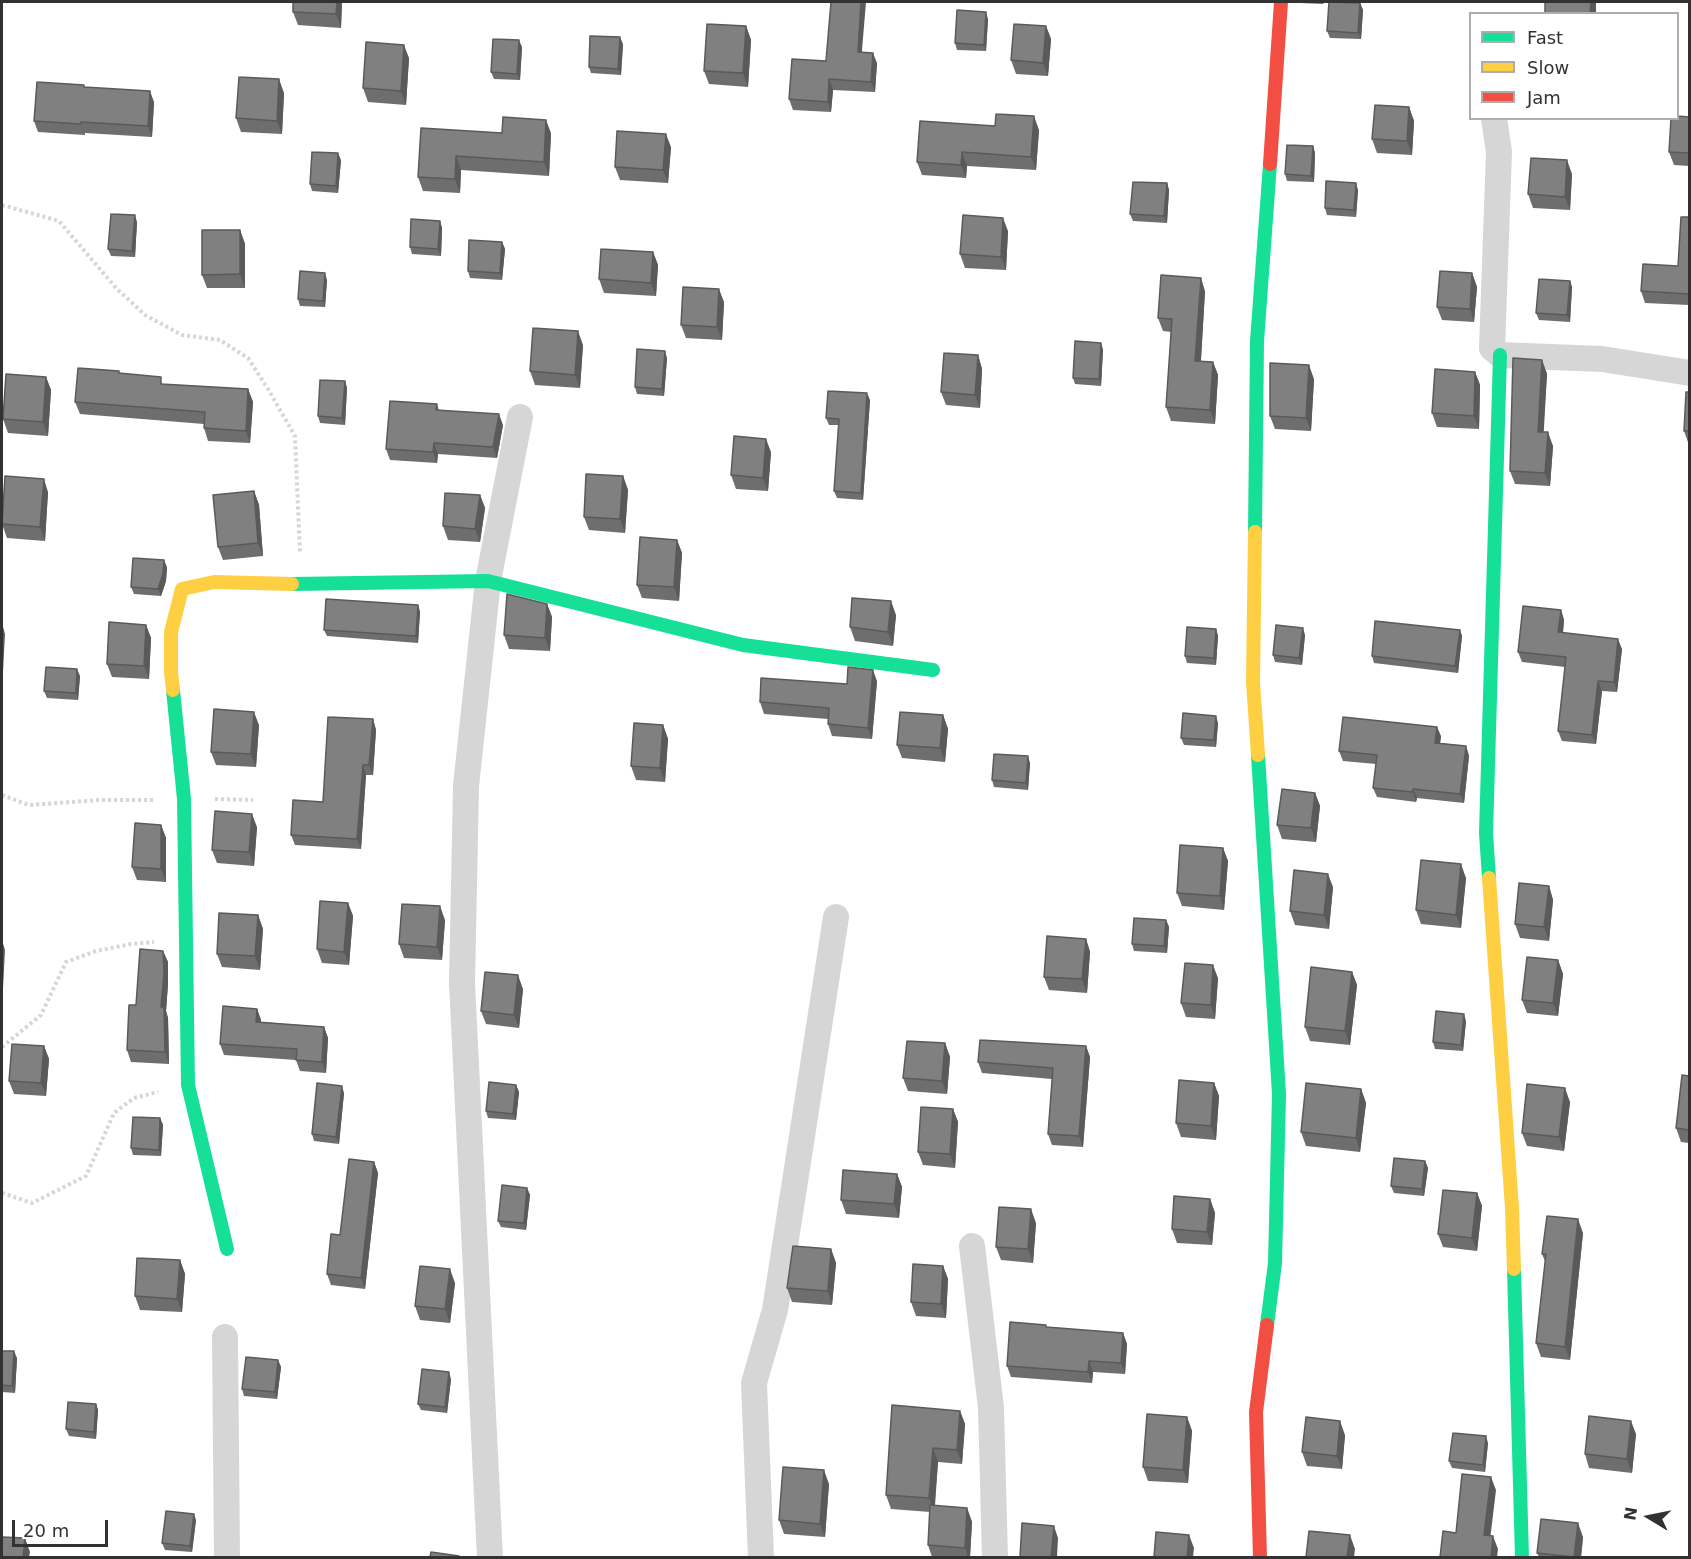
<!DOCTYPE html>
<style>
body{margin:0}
#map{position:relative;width:1691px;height:1559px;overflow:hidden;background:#fff;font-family:"DejaVu Sans",sans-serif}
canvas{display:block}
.frame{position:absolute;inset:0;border:3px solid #323232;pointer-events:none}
.legend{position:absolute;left:1469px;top:12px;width:210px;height:108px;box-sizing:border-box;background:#fff;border:2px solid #adadad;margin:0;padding:8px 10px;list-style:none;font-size:18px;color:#323232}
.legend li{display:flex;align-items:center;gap:12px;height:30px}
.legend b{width:30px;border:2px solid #adadad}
.north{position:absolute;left:1619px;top:1487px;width:60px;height:60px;-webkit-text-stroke:4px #fff;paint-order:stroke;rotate:280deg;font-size:16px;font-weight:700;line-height:24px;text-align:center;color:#323232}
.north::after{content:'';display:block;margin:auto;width:21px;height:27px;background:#323232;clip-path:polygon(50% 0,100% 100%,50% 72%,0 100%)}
.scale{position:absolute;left:12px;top:1520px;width:96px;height:27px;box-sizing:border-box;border:3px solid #323232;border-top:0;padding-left:8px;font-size:18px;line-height:21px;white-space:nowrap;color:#323232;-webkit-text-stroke:4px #fff;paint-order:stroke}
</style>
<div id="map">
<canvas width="1691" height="1559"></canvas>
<div class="frame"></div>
<ul class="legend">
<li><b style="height:8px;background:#16e098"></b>Fast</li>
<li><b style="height:8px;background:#ffcf43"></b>Slow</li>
<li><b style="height:8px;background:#f24e42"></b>Jam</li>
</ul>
<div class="north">N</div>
<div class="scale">20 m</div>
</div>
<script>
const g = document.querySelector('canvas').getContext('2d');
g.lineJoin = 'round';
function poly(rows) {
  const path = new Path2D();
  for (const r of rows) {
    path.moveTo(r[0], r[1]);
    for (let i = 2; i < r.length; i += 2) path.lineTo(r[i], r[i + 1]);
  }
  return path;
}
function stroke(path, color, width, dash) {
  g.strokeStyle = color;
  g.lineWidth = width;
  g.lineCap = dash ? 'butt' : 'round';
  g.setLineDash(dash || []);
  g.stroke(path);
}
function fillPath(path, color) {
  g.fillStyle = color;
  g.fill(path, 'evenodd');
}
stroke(poly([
 [2,205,59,221,116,288,145,315,182,335,220,340,248,358,268,389,295,436,300,553],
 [2,795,29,805,100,800,153,800],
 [215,799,253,800],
 [2,1047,41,1015,66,962,96,951,131,944,154,942],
 [2,1193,32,1203,86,1176,114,1113,134,1098,158,1092]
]), '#d6d6d6', 4, [3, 3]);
stroke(poly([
 [1494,118,1499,152,1492,348,1500,355,1602,359,1690,373],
 [972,1246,991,1408,995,1558],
 [225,1337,227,1558],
 [490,1558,462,983,466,786,488,581,520,417],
 [761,1558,754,1383,775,1310,836,917]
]), '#d6d6d6', 26);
stroke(poly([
 [1255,532,1257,341,1270,164],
 [292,584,488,581,743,645,933,670],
 [173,690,184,799,188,1085,227,1249],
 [1258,755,1279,1094,1275,1263,1267,1325],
 [1489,878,1486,833,1500,355],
 [1514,1269,1522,1558]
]), '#16e098', 14);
stroke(poly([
 [1255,532,1253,682,1258,755],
 [173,690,171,672,171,632,182,589,214,582,292,584],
 [1489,878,1512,1208,1514,1269]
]), '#ffcf43', 14);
stroke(poly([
 [1270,164,1281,2],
 [1260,1558,1256,1412,1267,1325]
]), '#f24e42', 14);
fillPath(poly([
 [293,2,342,2,341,28,298,25,293,12],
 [1299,2,1324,2,1323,4,1300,3],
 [1360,3,1363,10,1361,39,1330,38,1327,31],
 [988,19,986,51,957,50,955,43],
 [746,26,751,40,748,87,709,84,704,71],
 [1046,26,1051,39,1048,76,1016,74,1011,60],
 [623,44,621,75,591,73,589,67],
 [522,47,520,80,494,79,491,72],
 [862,52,877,63,875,92,833,90,831,112,793,110,789,99,826,61],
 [409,58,406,105,368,102,363,88],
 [84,85,84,87,154,102,152,137,85,133,85,135,38,132,34,121],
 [284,93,282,134,241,132,236,118],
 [1409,107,1414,121,1412,155,1377,153,1372,139],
 [1689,117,1689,166,1674,165,1669,152],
 [421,128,502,133,551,133,549,176,461,170,460,193,423,191,418,177],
 [1039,130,1036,170,967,166,966,178,922,175,917,162],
 [1313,146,1315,153,1314,182,1287,181,1285,174],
 [671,147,668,183,620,180,615,167],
 [341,160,338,193,312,191,310,184],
 [1572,174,1570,210,1533,208,1528,194],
 [1167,183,1169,190,1167,223,1133,221,1130,214],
 [1358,190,1356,217,1327,215,1325,208],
 [1689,217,1689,305,1645,303,1641,291,1678,266],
 [440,221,442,228,441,256,412,254,410,247],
 [137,222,135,257,111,256,108,249],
 [240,230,245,244,245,288,207,288,202,275],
 [1008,231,1006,270,965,268,960,254],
 [502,242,505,249,502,280,470,278,468,271],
 [653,252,658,265,656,296,604,293,599,279],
 [1472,273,1477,287,1474,322,1442,320,1437,307],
 [327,280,325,307,300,306,298,299],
 [1570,281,1572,287,1570,322,1539,320,1536,313],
 [1205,291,1201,361,1213,362,1218,375,1215,424,1171,421,1166,407,1171,332,1163,331,1158,318],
 [724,302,722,340,686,338,681,325],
 [1101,343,1103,350,1101,386,1075,384,1073,378],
 [583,345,580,388,535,385,530,371],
 [978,355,982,369,980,408,946,405,941,392],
 [667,358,664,396,637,394,635,387],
 [1542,360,1547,374,1543,432,1553,446,1550,486,1515,484,1510,471],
 [1475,372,1480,385,1479,429,1437,427,1432,413],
 [120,373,164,384,248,389,253,402,250,443,208,441,204,428,204,424,80,414,75,402],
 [46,377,51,390,48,436,8,433,3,419],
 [1314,379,1311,431,1275,429,1270,416],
 [345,381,347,388,345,425,320,423,318,416],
 [1689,392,1689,445,1684,431],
 [870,400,863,500,837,498,834,491,839,425,829,425,826,418],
 [437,404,439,410,503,425,497,458,438,454,437,463,390,460,386,449],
 [771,452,768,491,736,489,731,475],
 [623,476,628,490,625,533,589,530,584,517],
 [254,491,259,505,263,556,223,560,218,547],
 [48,492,45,541,7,538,2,524],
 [480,495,485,508,480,542,448,540,443,526],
 [677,540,682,553,679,601,642,598,637,585],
 [167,567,166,581,161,596,134,594,131,587],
 [547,604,552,617,550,651,509,649,504,635],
 [418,605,420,612,418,643,327,636,324,630],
 [1561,610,1564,620,1563,633,1622,649,1617,692,1602,691,1596,744,1562,741,1558,731,1565,667,1522,662,1518,652],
 [896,615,893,646,855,641,850,627],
 [146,625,151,638,149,679,112,677,107,664],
 [1216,629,1218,636,1216,665,1187,663,1185,656],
 [1460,630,1462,636,1458,673,1374,663,1372,656],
 [1305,635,1302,665,1275,662,1273,655],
 [80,676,78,700,47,698,44,691],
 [877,681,872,739,832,736,828,724,828,719,764,714,760,702,847,684],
 [943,715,948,729,945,762,902,758,897,745],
 [373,719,376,730,373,775,366,775,361,849,295,845,291,835,323,802],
 [1218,723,1216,747,1184,745,1181,738],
 [259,725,256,767,216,765,211,752],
 [663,725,668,739,665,782,636,780,631,766],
 [1441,736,1440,743,1466,746,1469,756,1464,803,1417,798,1416,802,1377,797,1373,788,1376,764,1343,761,1339,751],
 [1030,763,1028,790,994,787,992,780],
 [1315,793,1320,806,1316,842,1282,839,1277,825],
 [161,825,166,838,166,882,137,880,132,867],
 [257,827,254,866,217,863,212,850],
 [1223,848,1228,861,1224,910,1182,906,1177,893],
 [1466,878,1461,928,1421,924,1416,910],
 [1549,886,1553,900,1549,941,1520,938,1515,924],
 [1333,887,1329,929,1295,925,1290,911],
 [348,903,353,916,349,965,322,963,317,949],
 [258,915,263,929,260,970,222,967,217,954],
 [445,920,442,960,404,958,399,944],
 [1166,920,1169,927,1167,953,1134,951,1132,944],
 [1086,939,1090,952,1087,993,1049,990,1044,977],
 [163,951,168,962,168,984,166,1011,168,1018,169,1064,131,1062,127,1050,136,1005],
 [1558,960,1563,974,1558,1016,1527,1013,1522,1000],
 [1352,972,1357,985,1350,1045,1310,1041,1305,1027],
 [1218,978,1215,1019,1186,1017,1181,1003],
 [523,989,519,1028,486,1024,481,1011],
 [257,1009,261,1020,260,1022,324,1027,328,1038,326,1073,300,1071,296,1060,224,1055,220,1044],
 [1466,1021,1463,1051,1435,1049,1433,1042],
 [945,1043,950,1057,947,1094,908,1091,903,1078],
 [44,1046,49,1059,46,1096,14,1094,9,1081],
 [1086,1046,1090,1057,1083,1147,1052,1145,1048,1134,1052,1079,982,1073,978,1062],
 [1689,1076,1689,1143,1681,1142,1676,1128],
 [1214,1083,1219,1096,1216,1140,1181,1137,1176,1123],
 [516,1085,519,1092,516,1120,488,1118,486,1111],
 [1361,1089,1366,1103,1360,1152,1306,1146,1301,1132],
 [344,1093,339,1144,314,1141,312,1134],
 [1570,1102,1564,1151,1527,1146,1522,1133],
 [953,1109,958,1122,955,1168,923,1165,918,1152],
 [160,1118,163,1125,161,1156,133,1155,131,1148],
 [1425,1161,1428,1168,1424,1196,1394,1193,1391,1186],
 [374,1162,378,1173,365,1289,331,1285,327,1274,340,1235],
 [897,1174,902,1187,899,1218,846,1214,841,1200],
 [527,1188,530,1195,526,1230,501,1227,498,1221],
 [1477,1193,1482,1206,1477,1251,1443,1247,1438,1234],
 [1210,1199,1215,1213,1212,1245,1177,1243,1172,1229],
 [1036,1223,1033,1263,1001,1260,996,1247],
 [1583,1233,1570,1360,1541,1357,1536,1343,1545,1261,1542,1254],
 [831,1249,836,1263,832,1305,792,1302,787,1288],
 [180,1260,185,1274,182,1312,140,1310,135,1296],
 [943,1266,948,1279,946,1318,916,1316,911,1302],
 [455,1283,450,1323,420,1320,415,1306],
 [1046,1325,1047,1328,1123,1333,1127,1344,1125,1374,1093,1372,1092,1383,1011,1377,1007,1366],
 [2,1351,17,1358,15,1393,2,1392],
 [278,1360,281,1367,277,1399,244,1396,242,1389],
 [451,1379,447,1413,421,1410,418,1404],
 [96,1404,98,1410,96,1439,69,1436,66,1429],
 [960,1411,965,1424,962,1464,938,1462,935,1506,967,1508,972,1522,970,1557,932,1557,928,1545,930,1512,891,1509,886,1495],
 [1187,1417,1192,1431,1188,1483,1148,1481,1143,1467],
 [1636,1434,1632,1473,1589,1468,1585,1454],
 [1345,1435,1342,1469,1307,1466,1302,1452],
 [1488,1443,1485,1472,1452,1468,1449,1461],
 [829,1484,825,1537,784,1534,779,1520],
 [196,1520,192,1552,165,1550,162,1543],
 [1583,1537,1581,1557,1539,1557,1537,1553]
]), '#6e6e6e');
fillPath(poly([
 [337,2,342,2,341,28,336,14],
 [861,2,866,2,861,62,858,52],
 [1591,2,1596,2,1596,14,1590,14],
 [1360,3,1363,10,1361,39,1358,33],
 [986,12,988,19,986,51,984,45],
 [746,26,751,40,748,87,743,73],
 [1046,26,1051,39,1048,76,1043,63],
 [620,37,623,44,621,75,618,69],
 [519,40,522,47,520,80,517,74],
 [404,45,409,58,406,105,401,91],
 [873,53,877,63,875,92,871,82],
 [279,79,284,93,282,134,277,121],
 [829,79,833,90,831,112,828,102],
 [150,91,154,102,152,137,148,126],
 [1409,107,1414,121,1412,155,1407,141],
 [1034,116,1039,130,1036,170,1031,157],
 [546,120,551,133,549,176,544,162],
 [666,134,671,147,668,183,663,170],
 [1313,146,1315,153,1314,182,1311,176],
 [962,152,967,166,966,178,961,165],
 [338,153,341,160,338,193,336,186],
 [456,156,461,170,460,193,455,179],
 [1567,160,1572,174,1570,210,1565,197],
 [1167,183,1169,190,1167,223,1164,216],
 [1356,183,1358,190,1356,217,1354,210],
 [135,215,137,222,135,257,132,251],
 [1003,218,1008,231,1006,270,1001,257],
 [440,221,442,228,441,256,438,249],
 [240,230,245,244,245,288,240,274],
 [502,242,505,249,502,280,500,273],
 [653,252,658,265,656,296,651,283],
 [325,273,327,280,325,307,323,301],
 [1472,273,1477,287,1474,322,1470,309],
 [1201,278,1205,291,1200,374,1195,361],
 [1570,281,1572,287,1570,322,1567,315],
 [719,289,724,302,722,340,717,327],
 [578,331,583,345,580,388,575,375],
 [1101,343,1103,350,1101,386,1099,379],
 [665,351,667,358,664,396,662,389],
 [978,355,982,369,980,408,975,395],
 [1542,360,1547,374,1543,445,1538,432],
 [1213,362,1218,375,1215,424,1210,410],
 [1309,365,1314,379,1311,431,1306,418],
 [1475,372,1480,385,1479,429,1474,416],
 [46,377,51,390,48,436,43,422],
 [345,381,347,388,345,425,342,418],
 [248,389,253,402,250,443,246,431],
 [867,393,870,400,863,500,861,493],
 [499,414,503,425,497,458,493,447],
 [1548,432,1553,446,1550,486,1545,473],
 [766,439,771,452,768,491,763,478],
 [434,443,438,454,437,463,433,452],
 [623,476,628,490,625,533,620,519],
 [44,479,48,492,45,541,40,527],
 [254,491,259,505,263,556,258,543],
 [480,495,485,508,480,542,475,529],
 [677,540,682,553,679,601,674,587],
 [164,560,167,567,166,581,161,596,158,589],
 [891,601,896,615,893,646,888,632],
 [547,604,552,617,550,651,545,638],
 [418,605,420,612,418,643,416,636],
 [1561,610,1564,620,1562,642,1558,632],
 [2,623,5,634,3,672,2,669],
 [146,625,151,638,149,679,144,666],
 [1303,628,1305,635,1302,665,1299,658],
 [1216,629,1218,636,1216,665,1214,658],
 [1460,630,1462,636,1458,673,1455,666],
 [1618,639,1622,649,1617,692,1614,682],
 [77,669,80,676,78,700,76,693],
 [873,670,877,681,872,739,868,728],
 [1598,681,1602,691,1596,744,1592,735],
 [254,712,259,725,256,767,251,754],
 [943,715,948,729,945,762,940,748],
 [1216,716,1218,723,1216,747,1214,740],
 [373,719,376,730,373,775,369,765],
 [663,725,668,739,665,782,660,768],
 [1437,727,1441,736,1439,752,1435,743],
 [1466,746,1469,756,1464,803,1460,794],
 [1028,756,1030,763,1028,790,1026,783],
 [363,765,366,775,361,849,357,839],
 [1413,789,1417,798,1416,802,1413,792],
 [1315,793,1320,806,1316,842,1311,828],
 [252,814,257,827,254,866,249,852],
 [161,825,166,838,166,882,161,869],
 [1223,848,1228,861,1224,910,1220,896],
 [1461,864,1466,878,1461,928,1456,915],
 [1328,874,1333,887,1329,929,1324,915],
 [1549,886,1553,900,1549,941,1544,927],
 [348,903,353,916,349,965,344,952],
 [440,906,445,920,442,960,437,947],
 [258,915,263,929,260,970,255,956],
 [1166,920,1169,927,1167,953,1164,946],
 [1086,939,1090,952,1087,993,1082,979],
 [2,940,5,950,3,989,2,986],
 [163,951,168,962,168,984,166,1011,168,1018,169,1064,165,1052,161,1007],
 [1558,960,1563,974,1558,1016,1553,1003],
 [1213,965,1218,978,1215,1019,1211,1005],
 [1352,972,1357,985,1350,1045,1345,1031],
 [518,975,523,989,519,1028,514,1015],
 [257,1009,261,1020,260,1033,256,1022],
 [1464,1014,1466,1021,1463,1051,1461,1045],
 [324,1027,328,1038,326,1073,322,1062],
 [945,1043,950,1057,947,1094,942,1081],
 [44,1046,49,1059,46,1096,41,1083],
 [1086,1046,1090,1057,1083,1147,1079,1136],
 [1214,1083,1219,1096,1216,1140,1211,1126],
 [516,1085,519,1092,516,1120,513,1114],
 [342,1086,344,1093,339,1144,336,1137],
 [1565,1088,1570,1102,1564,1151,1559,1137],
 [1361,1089,1366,1103,1360,1152,1356,1138],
 [953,1109,958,1122,955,1168,950,1154],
 [160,1118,163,1125,161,1156,159,1150],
 [1425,1161,1428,1168,1424,1196,1422,1189],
 [374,1162,378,1173,365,1289,361,1278],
 [897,1174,902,1187,899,1218,894,1204],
 [527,1188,530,1195,526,1230,524,1223],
 [1477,1193,1482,1206,1477,1251,1472,1238],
 [1210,1199,1215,1213,1212,1245,1207,1232],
 [1031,1209,1036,1223,1033,1263,1028,1249],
 [1578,1219,1583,1233,1570,1360,1565,1347],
 [831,1249,836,1263,832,1305,828,1291],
 [180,1260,185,1274,182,1312,177,1299],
 [943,1266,948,1279,946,1318,941,1304],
 [450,1269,455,1283,450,1323,445,1309],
 [1123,1333,1127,1344,1125,1374,1121,1363],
 [14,1351,17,1358,15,1393,12,1386],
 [278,1360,281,1367,277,1399,275,1392],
 [1089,1361,1093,1372,1092,1383,1088,1372],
 [449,1372,451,1379,447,1413,445,1407],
 [96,1404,98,1410,96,1439,94,1432],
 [960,1411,965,1424,962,1464,957,1450],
 [1187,1417,1192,1431,1188,1483,1183,1470],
 [1340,1421,1345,1435,1342,1469,1337,1456],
 [1631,1421,1636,1434,1632,1473,1627,1459],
 [1486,1436,1488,1443,1485,1472,1483,1465],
 [933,1448,938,1462,934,1512,929,1498],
 [824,1470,829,1484,825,1537,820,1524],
 [1491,1477,1496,1490,1489,1548,1484,1535],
 [967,1508,972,1522,970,1557,968,1557,965,1548],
 [194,1514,196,1520,192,1552,190,1546],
 [1578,1523,1583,1537,1581,1557,1574,1557],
 [1054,1526,1058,1538,1057,1557,1051,1557],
 [1189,1535,1194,1548,1193,1557,1187,1557],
 [1350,1535,1355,1549,1354,1557,1347,1557],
 [1493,1536,1498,1549,1497,1557,1491,1557],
 [25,1538,30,1552,29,1557,23,1557]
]), '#5a5a5a');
const building = poly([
 [293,2,337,2,336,14,293,12,293,2],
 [831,2,861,2,858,52,873,53,871,82,829,79,828,102,789,99,792,59,826,61,831,2],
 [1329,2,1360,3,1358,33,1327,31,1329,2],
 [1545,2,1591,2,1590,14,1545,14,1545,2],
 [957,10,986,12,984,45,955,43,957,10],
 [707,24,746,26,743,73,704,71,707,24],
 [1014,24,1046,26,1043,63,1011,60,1014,24],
 [590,36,620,37,618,69,589,67,590,36],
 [493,39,519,40,517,74,491,72,493,39],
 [366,42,404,45,401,91,363,88,366,42],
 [239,77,279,79,277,121,236,118,239,77],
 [37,82,84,85,84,87,150,91,148,126,81,122,81,124,34,121,37,82],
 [1375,105,1409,107,1407,141,1372,139,1375,105],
 [996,114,1034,116,1031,157,962,152,961,165,917,162,920,121,995,126,996,114],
 [1677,116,1689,117,1689,153,1669,152,1671,118,1677,118,1677,116],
 [503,117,546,120,544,162,456,156,455,179,418,177,421,128,502,133,503,117],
 [617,131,666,134,663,170,615,167,617,131],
 [1287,145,1313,146,1311,176,1285,174,1287,145],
 [312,152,338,153,336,186,310,184,312,152],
 [1531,158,1567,160,1565,197,1528,194,1531,158],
 [1326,181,1356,183,1354,210,1325,208,1326,181],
 [1133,182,1167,183,1164,216,1130,214,1133,182],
 [111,214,135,215,132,251,108,249,111,214],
 [963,215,1003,218,1001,257,960,254,963,215],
 [1681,217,1689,217,1689,294,1641,291,1643,264,1678,266,1681,217],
 [411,219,440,221,438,249,410,247,411,219],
 [202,230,240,230,240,274,202,275,202,230],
 [469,240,502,242,500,273,468,271,469,240],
 [601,249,653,252,651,283,599,279,601,249],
 [300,271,325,273,323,301,298,299,300,271],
 [1440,271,1472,273,1470,309,1437,307,1440,271],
 [1161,275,1201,278,1195,361,1213,362,1210,410,1166,407,1172,319,1158,318,1161,275],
 [1539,279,1570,281,1567,315,1536,313,1539,279],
 [683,287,719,289,717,327,681,325,683,287],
 [533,328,578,331,575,375,530,371,533,328],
 [1075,341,1101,343,1099,379,1073,378,1075,341],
 [637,349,665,351,662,389,635,387,637,349],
 [944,353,978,355,975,395,941,392,944,353],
 [1513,358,1542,360,1538,432,1548,432,1545,473,1510,471,1513,358],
 [1270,363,1309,365,1306,418,1270,416,1270,363],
 [78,368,119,371,119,373,161,377,161,384,248,389,246,431,204,428,205,412,75,402,78,368],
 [1435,369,1475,372,1474,416,1432,413,1435,369],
 [6,374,46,377,43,422,3,419,6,374],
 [320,380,345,381,342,418,318,416,320,380],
 [828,391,867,393,861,493,834,491,839,419,826,418,828,391],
 [1686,392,1689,392,1689,431,1684,431,1686,392],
 [390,401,437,404,436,410,499,414,493,447,434,443,433,452,386,449,390,401],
 [734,436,766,439,763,478,731,475,734,436],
 [586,474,623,476,620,519,584,517,586,474],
 [5,476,44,479,40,527,2,524,5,476],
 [254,491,258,543,218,547,213,495,254,491],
 [445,493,480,495,475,529,443,526,445,493],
 [640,537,677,540,674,587,637,585,640,537],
 [133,558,164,560,163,574,158,589,131,587,133,558],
 [507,594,547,604,545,638,504,635,507,594],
 [852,598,891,601,888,632,850,627,852,598],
 [326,599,418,605,416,636,324,630,326,599],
 [1523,606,1561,610,1558,632,1618,639,1614,682,1598,681,1592,735,1558,731,1566,657,1518,652,1523,606],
 [1375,621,1460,630,1455,666,1372,656,1375,621],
 [109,622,146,625,144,666,107,664,109,622],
 [1276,625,1303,628,1299,658,1273,655,1276,625],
 [1187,627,1216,629,1214,658,1185,656,1187,627],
 [46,667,77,669,76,693,44,691,46,667],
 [848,667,873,670,868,728,828,724,829,708,760,702,761,678,847,684,848,667],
 [214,709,254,712,251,754,211,752,214,709],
 [900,712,943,715,940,748,897,745,900,712],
 [1183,713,1216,716,1214,740,1181,738,1183,713],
 [328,717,373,719,369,765,363,765,357,839,291,835,293,800,323,802,328,717],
 [1343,717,1437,727,1435,743,1466,746,1460,794,1413,789,1413,792,1373,788,1377,755,1339,751,1343,717],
 [634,723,663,725,660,768,631,766,634,723],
 [994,754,1028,756,1026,783,992,780,994,754],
 [1282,789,1315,793,1311,828,1277,825,1282,789],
 [215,811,252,814,249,852,212,850,215,811],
 [135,823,161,825,161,869,132,867,135,823],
 [1180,845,1223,848,1220,896,1177,893,1180,845],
 [1421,860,1461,864,1456,915,1416,910,1421,860],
 [1294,870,1328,874,1324,915,1290,911,1294,870],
 [1519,883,1549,886,1544,927,1515,924,1519,883],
 [320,901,348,903,344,952,317,949,320,901],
 [402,904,440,906,437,947,399,944,402,904],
 [219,913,258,915,255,956,217,954,219,913],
 [1134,918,1166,920,1164,946,1132,944,1134,918],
 [1047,936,1086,939,1082,979,1044,977,1047,936],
 [140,949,163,951,164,973,161,1007,164,1007,165,1052,127,1050,129,1005,136,1005,140,949],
 [1527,957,1558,960,1553,1003,1522,1000,1527,957],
 [1185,963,1213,965,1211,1005,1181,1003,1185,963],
 [1311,967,1352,972,1345,1031,1305,1027,1311,967],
 [485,972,518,975,514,1015,481,1011,485,972],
 [223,1006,257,1009,256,1022,324,1027,322,1062,296,1060,297,1049,220,1044,223,1006],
 [1436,1011,1464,1014,1461,1045,1433,1042,1436,1011],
 [980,1040,1086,1046,1079,1136,1048,1134,1053,1068,978,1062,980,1040],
 [907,1041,945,1043,942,1081,903,1078,907,1041],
 [12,1044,44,1046,41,1083,9,1081,12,1044],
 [1682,1075,1689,1076,1689,1130,1676,1128,1682,1075],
 [1179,1080,1214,1083,1211,1126,1176,1123,1179,1080],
 [489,1082,516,1085,513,1114,486,1111,489,1082],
 [317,1083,342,1086,336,1137,312,1134,317,1083],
 [1306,1083,1361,1089,1356,1138,1301,1132,1306,1083],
 [1527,1084,1565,1088,1559,1137,1522,1133,1527,1084],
 [921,1107,953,1109,950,1154,918,1152,921,1107],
 [133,1117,160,1118,159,1150,131,1148,133,1117],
 [1394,1158,1425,1161,1422,1189,1391,1186,1394,1158],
 [349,1159,374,1162,361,1278,327,1274,331,1234,340,1235,349,1159],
 [843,1170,897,1174,894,1204,841,1200,843,1170],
 [502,1185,527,1188,524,1223,498,1221,502,1185],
 [1443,1190,1477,1193,1472,1238,1438,1234,1443,1190],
 [1174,1196,1210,1199,1207,1232,1172,1229,1174,1196],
 [999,1207,1031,1209,1028,1249,996,1247,999,1207],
 [1547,1216,1578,1219,1565,1347,1536,1343,1546,1254,1542,1254,1547,1216],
 [793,1246,831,1249,828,1291,787,1288,793,1246],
 [137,1258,180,1260,177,1299,135,1296,137,1258],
 [913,1264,943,1266,941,1304,911,1302,913,1264],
 [420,1266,450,1269,445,1309,415,1306,420,1266],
 [1010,1322,1046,1325,1046,1327,1123,1333,1121,1363,1089,1361,1088,1372,1007,1366,1010,1322],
 [2,1351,14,1351,12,1386,2,1385,2,1351],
 [246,1357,278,1360,275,1392,242,1389,246,1357],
 [422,1369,449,1372,445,1407,418,1404,422,1369],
 [68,1402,96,1404,94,1432,66,1429,68,1402],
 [892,1405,960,1411,957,1450,933,1448,929,1498,886,1495,892,1405],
 [1147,1414,1187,1417,1183,1470,1143,1467,1147,1414],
 [1589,1416,1631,1421,1627,1459,1585,1454,1589,1416],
 [1306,1417,1340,1421,1337,1456,1302,1452,1306,1417],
 [1453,1433,1486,1436,1483,1465,1449,1461,1453,1433],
 [783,1467,824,1470,820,1524,779,1520,783,1467],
 [1462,1474,1491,1477,1484,1535,1493,1536,1491,1557,1440,1557,1443,1531,1456,1533,1462,1474],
 [930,1505,967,1508,965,1548,928,1545,930,1505],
 [166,1511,194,1514,190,1546,162,1543,166,1511],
 [1541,1519,1578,1523,1574,1557,1537,1553,1541,1519],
 [1022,1523,1054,1526,1051,1557,1020,1557,1022,1523],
 [1309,1531,1350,1535,1347,1557,1306,1557,1309,1531],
 [1156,1532,1189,1535,1187,1557,1154,1557,1156,1532],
 [2,1537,25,1538,23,1557,2,1557,2,1537],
 [431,1552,459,1556,458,1557,430,1557,431,1552]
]);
fillPath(building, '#808080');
stroke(building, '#5a5a5a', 1.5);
</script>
